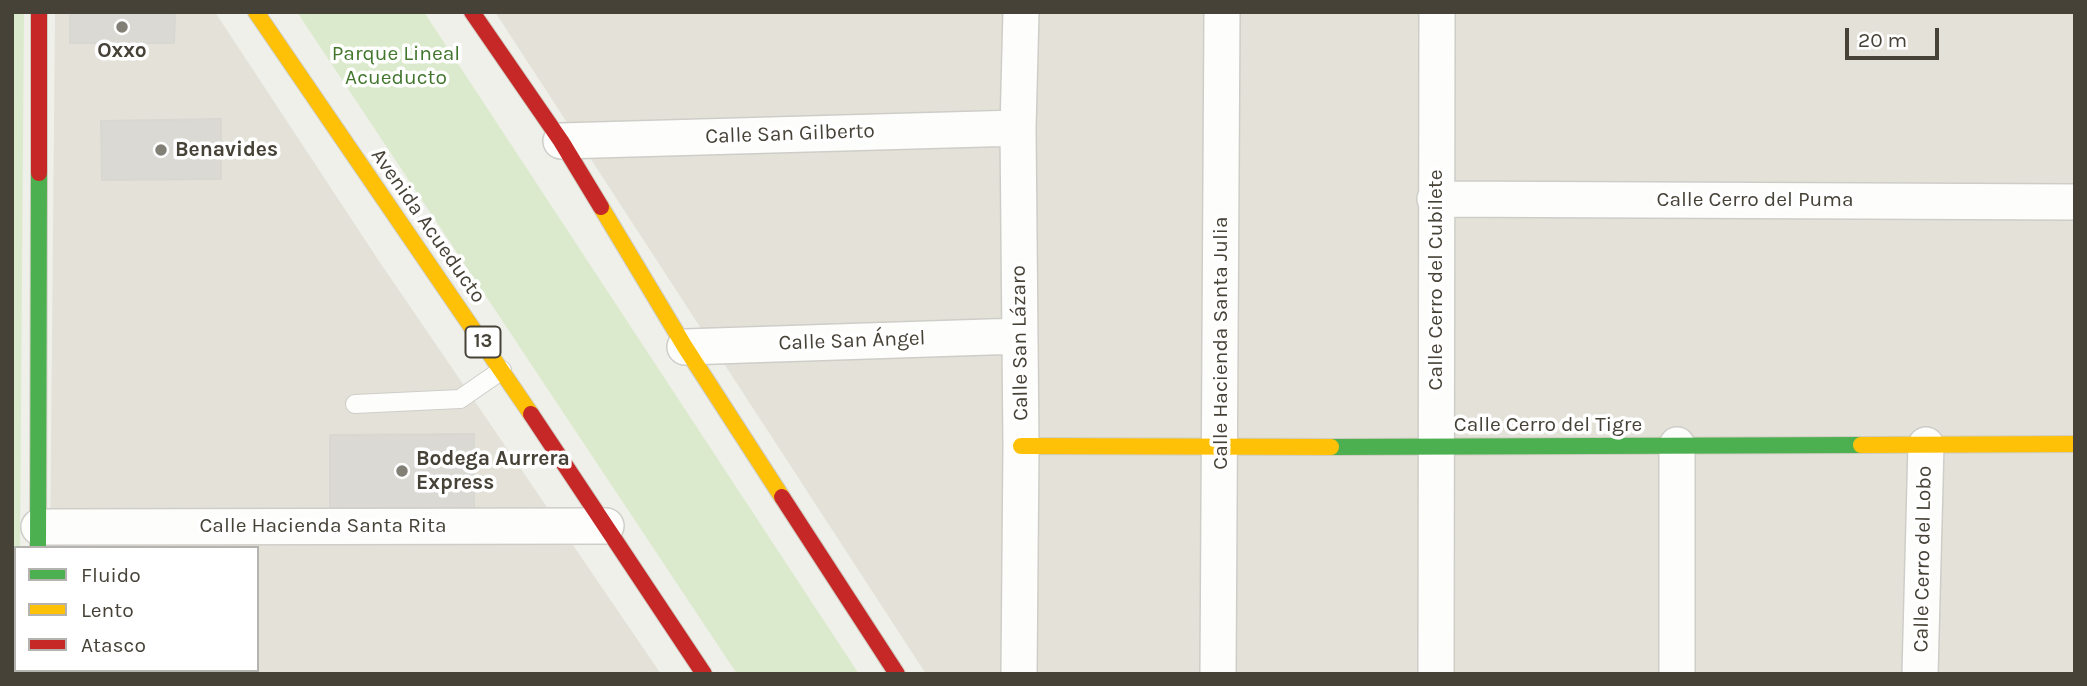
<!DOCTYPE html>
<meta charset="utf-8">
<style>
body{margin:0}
#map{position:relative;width:2087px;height:686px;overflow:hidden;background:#f0f0eb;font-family:Karla,sans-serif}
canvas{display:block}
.frame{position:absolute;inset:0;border:14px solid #474237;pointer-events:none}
.legend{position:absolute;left:14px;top:546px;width:245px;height:126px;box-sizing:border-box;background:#fff;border:2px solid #b5b3af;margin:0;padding:9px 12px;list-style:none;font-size:21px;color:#474237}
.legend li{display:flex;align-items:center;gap:14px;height:35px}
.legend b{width:35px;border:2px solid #b5b3af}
.scale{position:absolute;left:1845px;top:28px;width:94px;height:32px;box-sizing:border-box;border:4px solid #474237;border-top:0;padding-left:9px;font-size:21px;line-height:24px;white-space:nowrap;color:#474237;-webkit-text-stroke:5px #fff;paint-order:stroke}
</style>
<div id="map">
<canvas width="2087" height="686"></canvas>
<div class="frame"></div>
<ul class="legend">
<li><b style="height:9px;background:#4caf50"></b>Fluido</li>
<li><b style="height:9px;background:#ffc107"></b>Lento</li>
<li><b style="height:9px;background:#c62828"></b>Atasco</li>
</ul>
<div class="scale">20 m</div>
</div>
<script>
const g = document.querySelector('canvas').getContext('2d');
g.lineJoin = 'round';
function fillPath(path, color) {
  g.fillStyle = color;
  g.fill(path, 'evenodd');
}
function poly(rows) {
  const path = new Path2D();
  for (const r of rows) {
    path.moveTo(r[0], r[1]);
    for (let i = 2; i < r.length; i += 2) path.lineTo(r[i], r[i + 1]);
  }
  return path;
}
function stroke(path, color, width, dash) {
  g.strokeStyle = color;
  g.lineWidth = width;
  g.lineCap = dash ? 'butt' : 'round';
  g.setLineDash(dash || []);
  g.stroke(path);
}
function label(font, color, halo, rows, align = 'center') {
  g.font = font + ' Karla,sans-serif';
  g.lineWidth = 7;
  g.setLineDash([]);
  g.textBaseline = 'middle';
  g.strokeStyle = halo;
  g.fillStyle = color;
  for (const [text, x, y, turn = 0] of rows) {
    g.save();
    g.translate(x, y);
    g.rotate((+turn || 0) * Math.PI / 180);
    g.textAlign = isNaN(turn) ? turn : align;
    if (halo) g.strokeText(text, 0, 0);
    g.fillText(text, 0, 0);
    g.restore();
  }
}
fillPath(poly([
 [55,12,215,12,379,261,661,674,52,674,51,670,257,670,257,548,50,548],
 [495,12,2075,12,2075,674,926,674]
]), '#e4e2d8');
fillPath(poly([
 [12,12,24,12,20,548,16,548,16,670,19,670,19,674,12,674],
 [297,12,424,12,859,674,737,674]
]), '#dbeacc');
const building = poly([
 [70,12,175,12,174,43,70,43,70,12],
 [221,119,221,179,102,180,101,121,221,119],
 [474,434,474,508,330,509,330,435,474,434]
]);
fillPath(building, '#dad9d3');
stroke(building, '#d8d7d1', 2);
const lane = poly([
 [355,404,460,399,502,370]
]);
const street = poly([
 [561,141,1018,128],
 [1435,199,2075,202],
 [685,347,1019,336],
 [1677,445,1677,674],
 [39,527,606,526],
 [1019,674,1021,446,1018,128,1021,12],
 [1218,674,1222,12],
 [1436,674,1437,12],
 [1920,674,1926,445]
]);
const fast = poly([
 [1331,447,1861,445],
 [38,548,39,173],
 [36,670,36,674]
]);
const slow = poly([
 [256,12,531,414],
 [601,207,685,347,782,497],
 [1861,445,2075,444],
 [1021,446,1331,447]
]);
const jam = poly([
 [472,12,561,141,601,207],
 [39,173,39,12],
 [531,414,704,674],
 [782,497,897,674]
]);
stroke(lane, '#cecdc8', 20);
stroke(street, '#cecdc8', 38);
stroke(fast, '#cfcdc2', 18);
stroke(slow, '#cfcdc2', 18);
stroke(jam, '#cfcdc2', 18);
stroke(lane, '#fdfdfc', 18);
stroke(street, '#fdfdfc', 35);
stroke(fast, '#4caf50', 16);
stroke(slow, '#ffc107', 16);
stroke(jam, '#c62828', 16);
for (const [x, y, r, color] of [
 [122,27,7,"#827f76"],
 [161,150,7,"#827f76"],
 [402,471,7,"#827f76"]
]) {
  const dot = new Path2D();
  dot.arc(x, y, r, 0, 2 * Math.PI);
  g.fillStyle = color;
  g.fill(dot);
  stroke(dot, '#fff', 2.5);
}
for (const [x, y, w] of [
 [483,342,35]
]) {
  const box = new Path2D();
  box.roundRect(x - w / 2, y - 15.5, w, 31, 5);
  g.fillStyle = '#fff';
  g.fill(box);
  stroke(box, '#474237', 2);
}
label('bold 19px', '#474237', null, [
 ["13",483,342]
]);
label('bold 21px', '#474237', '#fff', [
 ["Oxxo",122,51,"center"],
 ["Benavides",175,150],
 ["Bodega Aurrera",416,459],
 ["Express",416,483]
], 'left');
label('21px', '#41762c', '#fff', [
 ["Parque Lineal",396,54],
 ["Acueducto",396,78]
]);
label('21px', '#474237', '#fff', [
 ["Calle San Gilberto",790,134,-2],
 ["Calle Cerro del Puma",1755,200],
 ["Avenida Acueducto",428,226,55],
 ["Calle Cerro del Cubilete",1436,280,-90],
 ["Calle San Ángel",852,341,-2],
 ["Calle San Lázaro",1020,343,-91],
 ["Calle Hacienda Santa Julia",1221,343,-90],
 ["Calle Cerro del Tigre",1548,425],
 ["Calle Hacienda Santa Rita",323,526],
 ["Calle Cerro del Lobo",1923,559,-89]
]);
</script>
